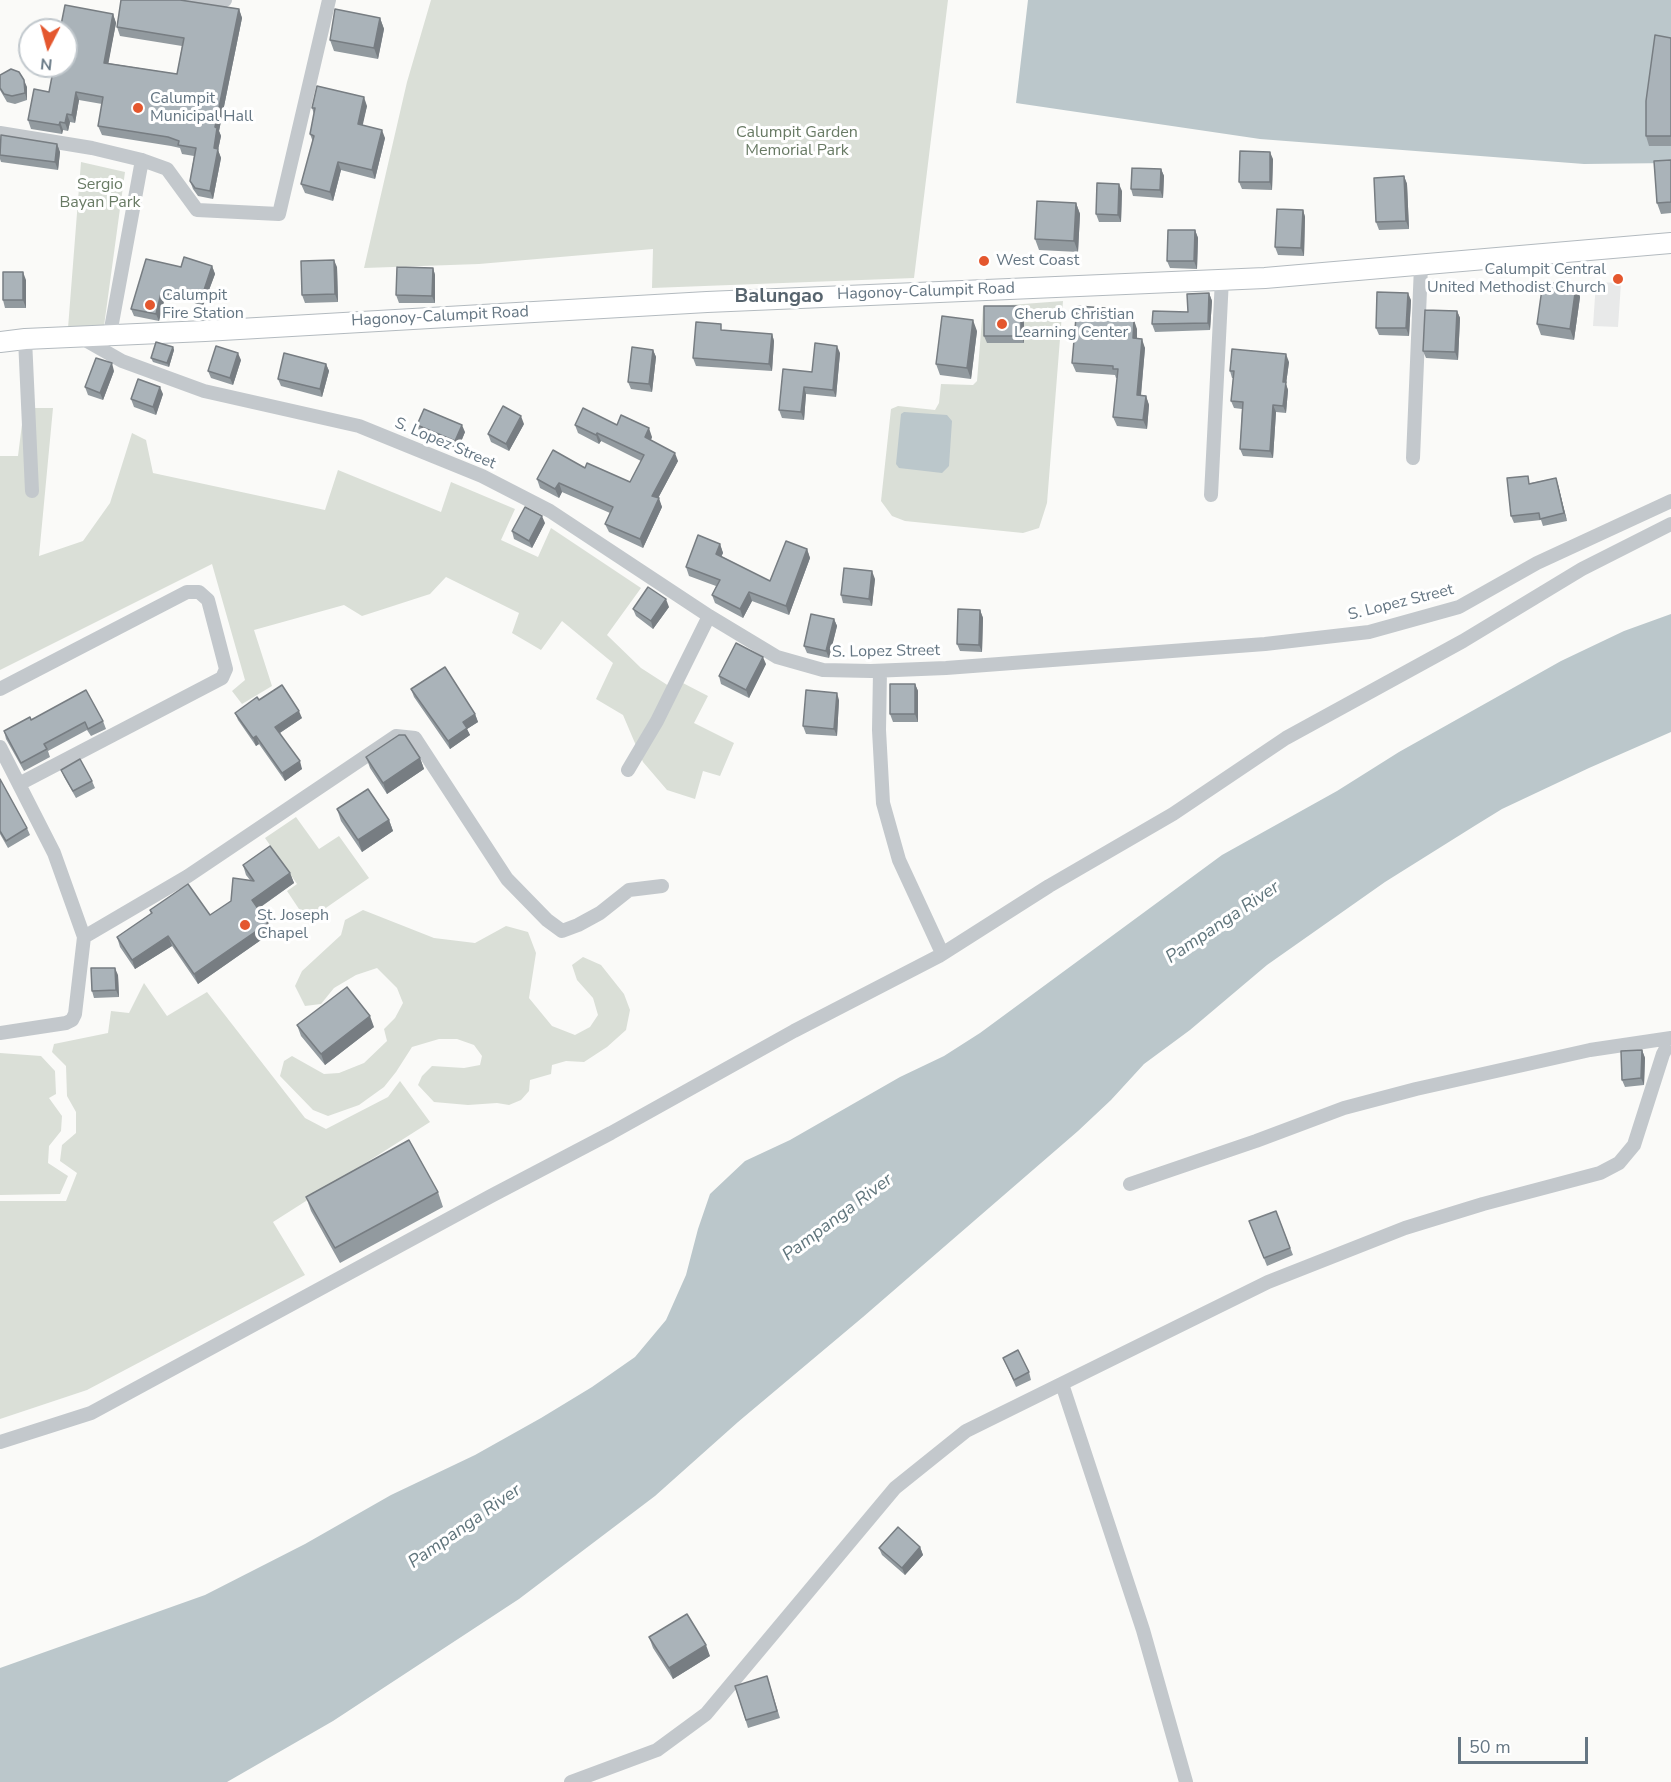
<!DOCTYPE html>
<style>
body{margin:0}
#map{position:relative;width:1671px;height:1782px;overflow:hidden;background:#fafaf8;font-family:"Nunito Sans",sans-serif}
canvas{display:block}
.north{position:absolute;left:18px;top:18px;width:60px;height:60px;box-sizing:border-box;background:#fff;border:2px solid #c1c8cd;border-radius:50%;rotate:186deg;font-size:16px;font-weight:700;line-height:24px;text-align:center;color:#657683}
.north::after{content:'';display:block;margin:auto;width:21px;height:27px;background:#e4572e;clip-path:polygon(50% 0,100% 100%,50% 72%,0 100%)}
.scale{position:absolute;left:1458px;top:1737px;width:130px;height:27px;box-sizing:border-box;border:3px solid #657683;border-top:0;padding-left:8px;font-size:18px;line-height:21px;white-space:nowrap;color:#657683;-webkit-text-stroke:4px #fff;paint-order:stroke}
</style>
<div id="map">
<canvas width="1671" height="1782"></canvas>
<div class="north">N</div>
<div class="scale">50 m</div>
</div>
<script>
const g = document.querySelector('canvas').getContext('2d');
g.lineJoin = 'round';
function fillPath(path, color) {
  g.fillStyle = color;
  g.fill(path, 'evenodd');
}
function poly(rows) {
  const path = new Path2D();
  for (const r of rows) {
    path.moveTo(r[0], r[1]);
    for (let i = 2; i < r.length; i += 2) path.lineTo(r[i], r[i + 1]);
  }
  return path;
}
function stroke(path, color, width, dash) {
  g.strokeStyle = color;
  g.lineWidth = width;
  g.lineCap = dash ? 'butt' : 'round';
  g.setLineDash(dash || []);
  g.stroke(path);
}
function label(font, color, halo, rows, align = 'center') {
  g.font = font + ' "Nunito Sans",sans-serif';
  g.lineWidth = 6;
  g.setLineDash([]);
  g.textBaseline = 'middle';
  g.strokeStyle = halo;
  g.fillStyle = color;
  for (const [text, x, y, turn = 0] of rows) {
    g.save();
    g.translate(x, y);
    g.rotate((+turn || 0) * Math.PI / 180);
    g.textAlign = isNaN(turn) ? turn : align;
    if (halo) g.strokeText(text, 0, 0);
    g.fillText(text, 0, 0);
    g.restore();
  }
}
fillPath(poly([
 [1596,282,1621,283,1618,327,1593,326]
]), '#e8e9e9');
fillPath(poly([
 [431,0,948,0,914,278,652,288,653,249,479,264,364,268,407,82],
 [81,162,125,172,104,326,68,328],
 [1063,301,1047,503,1039,528,1023,533,905,521,892,516,881,501,891,409,898,406,935,410,939,403,941,384,973,385,977,381,983,307],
 [24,408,53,408,39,556,83,541,110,503,132,433,146,440,153,473,325,510,338,470,441,512,451,482,515,509,501,540,538,557,551,528,641,588,607,635,641,668,672,688,679,681,708,696,694,723,734,743,720,776,703,771,695,799,667,790,643,762,623,715,596,699,613,663,562,621,541,650,512,633,519,613,446,577,430,594,362,616,344,605,254,630,272,686,242,704,232,691,245,680,212,564,0,670,0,456,18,456],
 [296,817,319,849,339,836,369,878,307,921,287,891,297,884,265,838],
 [363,910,434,938,475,943,506,926,528,932,536,953,529,998,552,1026,575,1035,590,1027,598,1015,593,998,577,980,572,965,583,957,601,965,624,994,630,1010,626,1030,607,1047,584,1062,566,1061,552,1065,551,1074,530,1080,529,1091,521,1100,509,1105,497,1103,468,1105,434,1102,418,1085,422,1076,432,1066,464,1068,480,1065,482,1056,474,1045,457,1039,439,1039,412,1047,396,1072,384,1087,359,1105,328,1116,313,1110,280,1076,284,1061,292,1056,324,1074,339,1073,364,1063,387,1041,384,1029,395,1018,403,1003,397,988,377,968,356,975,334,988,321,1004,305,1006,295,986,302,971,341,935,345,920],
 [144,983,167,1016,207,992,305,1118,326,1129,388,1097,400,1081,430,1122,273,1222,305,1275,87,1390,0,1419,0,1201,66,1201,77,1173,60,1161,62,1145,76,1133,76,1112,67,1096,66,1066,52,1052,54,1044,108,1033,111,1011,129,1013],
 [0,1053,41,1056,55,1071,56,1094,49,1098,62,1116,61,1131,49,1146,48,1163,68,1176,60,1194,0,1195]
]), '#dadfd7');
fillPath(poly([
 [1028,0,1671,0,1671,163,1584,164,1260,139,1016,103],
 [904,412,947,415,952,421,949,466,942,473,899,468,896,464,901,414],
 [1671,614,1671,732,1589,768,1502,809,1476,825,1385,882,1267,965,1190,1030,1144,1064,1111,1100,1078,1131,863,1317,738,1422,655,1496,519,1599,333,1721,227,1782,0,1782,0,1668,205,1595,305,1544,391,1495,475,1455,541,1418,592,1387,635,1357,666,1320,686,1275,698,1229,710,1194,745,1161,790,1140,900,1077,944,1056,980,1033,1222,855,1337,791,1399,752,1561,661,1624,631]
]), '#bbc7cb');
const secondary = poly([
 [0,342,25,339,205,331,707,302,1265,278,1671,243]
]);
stroke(secondary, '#b3babf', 22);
stroke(poly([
 [177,0,221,2,225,0],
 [0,133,92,148,142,160,167,169,197,210,279,214,329,0],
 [110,334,142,160],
 [80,337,122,361,204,391,359,426,482,476,550,511,709,616,777,657,823,670,871,671,946,668,1265,644,1369,632,1459,607,1537,563,1671,501],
 [25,339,32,491],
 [1413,458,1421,266],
 [1211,495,1222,279],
 [880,671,879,730,883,803,899,860,942,953],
 [0,689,187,592,199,592,208,600,226,669,222,678,19,784],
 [0,747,54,853,84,937],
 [628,770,657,721,709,616],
 [0,1033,66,1023,72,1020,75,1014,84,937,188,876,396,736,415,738,507,879,547,920,562,931,578,925,600,913,629,890,662,886],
 [1130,1184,1256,1141,1344,1108,1416,1089,1590,1050,1671,1038],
 [1062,1384,1143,1630,1186,1782],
 [0,1442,91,1413,491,1196,611,1133,794,1031,939,956,1049,886,1173,814,1286,738,1463,641,1582,569,1671,524],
 [571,1782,657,1750,706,1714,895,1488,966,1431,1268,1282,1405,1228,1483,1204,1600,1173,1619,1163,1634,1145,1663,1054,1671,1039]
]), '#c3c8cc', 14);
stroke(secondary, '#fff', 20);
fillPath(poly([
 [239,9,242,18,219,131,221,136,218,150,221,158,213,199,198,196,193,189,190,181,194,156,182,154,180,148,171,146,102,135,98,126,102,104,79,100,75,123,70,122,68,131,63,130,62,134,31,129,28,120,49,92,113,14,116,23,108,63,177,74,182,46,120,36,117,27],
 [380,18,384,29,378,59,334,51,330,40],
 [1671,38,1671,146,1649,146,1646,136],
 [0,75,27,87,27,100,15,104,7,102,0,90],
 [367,106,362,125,385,138,375,179,341,170,333,201,305,193,301,184,313,142,310,134,314,114,312,108],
 [0,142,57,144,60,152,58,170,1,162,0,159],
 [1273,159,1272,190,1242,189,1239,182],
 [1671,160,1671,213,1661,214,1657,203],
 [1161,169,1164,176,1163,198,1133,196,1131,189],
 [1404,176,1407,184,1409,229,1379,230,1376,222],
 [1122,191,1121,222,1099,222,1096,214],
 [1076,203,1080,214,1078,252,1039,250,1035,239],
 [1303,210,1305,217,1304,256,1278,255,1275,247],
 [1195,230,1198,238,1197,269,1170,268,1167,261],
 [212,266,215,274,203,306,169,294,168,297,165,297,159,321,134,316,131,309,181,267],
 [337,267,338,302,305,303,302,295],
 [433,268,435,275,435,303,399,303,396,295],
 [26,280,26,308,5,308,3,300],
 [1576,286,1580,297,1574,340,1541,335,1537,324],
 [1209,293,1212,301,1210,330,1155,332,1152,324,1188,312],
 [1411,300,1409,336,1379,335,1376,328],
 [1021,306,1024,313,1024,343,987,343,984,336],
 [1457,311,1460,318,1458,360,1426,358,1423,351],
 [1108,318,1137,329,1137,339,1145,348,1141,396,1146,396,1149,405,1147,429,1117,426,1113,417,1117,378,1116,378,1115,375,1076,372,1072,363],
 [977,331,971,379,940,375,936,364],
 [772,334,774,341,772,371,696,366,693,358],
 [173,347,174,350,169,367,153,362,151,358],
 [653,350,656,357,652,392,631,389,628,382],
 [840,353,836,397,806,394,804,420,782,418,779,410,812,372],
 [241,360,233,385,211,378,208,371],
 [1289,362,1286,384,1288,390,1286,413,1276,412,1273,458,1243,456,1240,449,1242,409,1234,408,1231,401,1233,378,1232,378,1230,371],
 [326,364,329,371,322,397,281,386,278,379],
 [114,371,103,400,88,395,85,387],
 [163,394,156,415,134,407,131,399],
 [524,424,509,451,491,442,488,434],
 [417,425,465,432,458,449,420,433],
 [575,425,617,425,652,437,651,440,678,461,658,498,662,507,643,548,609,532,605,524,610,513,562,492,559,498,540,488,537,479,585,468,630,482,641,461,601,441,599,444,578,433],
 [1556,478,1558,485,1567,521,1543,526,1541,520,1514,523,1511,516,1531,483],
 [545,523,532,548,514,539,512,531],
 [720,544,723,553,721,556,770,581,807,549,810,558,789,615,752,601,743,618,715,603,712,595,716,586,689,576,686,567],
 [875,579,872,606,843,603,841,595],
 [669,607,653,629,636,616,633,609],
 [980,610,983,618,982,652,960,651,957,644],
 [834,619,837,626,829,658,807,653,804,646],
 [766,664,749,698,721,684,719,676],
 [915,684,918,691,918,722,893,722,890,714],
 [411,689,475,714,478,722,467,729,470,735,450,749,414,697],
 [259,700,302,718,280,733,302,769,285,781,259,744,256,746,238,720,235,713],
 [839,700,837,736,806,734,803,726],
 [31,720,103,721,106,729,91,736,87,730,48,751,50,757,24,771,6,739,4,731],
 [366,757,420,758,424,769,387,794,370,768],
 [61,770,92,781,95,788,76,798,64,777],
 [0,779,27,828,30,835,8,848,0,834],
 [337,809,389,820,393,831,362,852,341,821],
 [243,865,290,873,294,883,258,909,268,923,271,933,198,984,172,946,135,969,120,947,117,937,151,914,150,910,210,915,231,901,250,880,246,875],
 [118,975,119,997,94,998,92,991],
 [297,1025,374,1027,325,1065,301,1036],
 [1642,1050,1645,1058,1644,1085,1625,1087,1622,1080],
 [438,1192,443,1207,340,1263,311,1211,306,1197],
 [1276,1211,1293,1255,1267,1266,1249,1221],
 [1003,1358,1029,1372,1031,1380,1016,1387],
 [920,1547,923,1555,905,1575,882,1555,879,1548],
 [649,1637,710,1656,673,1679,653,1648],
 [767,1676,780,1718,748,1728,735,1686]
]), '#929a9f');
fillPath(poly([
 [239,9,242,18,219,131,221,136,218,150,221,158,213,199,210,191,215,127],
 [113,14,116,23,107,71,104,63],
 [380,18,384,29,378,59,374,48],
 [24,80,27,87,27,100,25,93],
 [76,92,79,100,75,123,72,115],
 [364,97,367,106,361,133,358,124],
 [67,114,70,122,68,131,65,123],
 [60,122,63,130,62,134,59,125],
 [382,130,385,138,375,179,372,170],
 [57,144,60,152,58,170,55,162],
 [1270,152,1273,159,1272,190,1270,182],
 [338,162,341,170,333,201,330,192],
 [1161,169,1164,176,1163,198,1160,190],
 [1404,176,1407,184,1409,229,1406,221],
 [1119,184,1122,191,1121,222,1118,215],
 [1076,203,1080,214,1078,252,1074,241],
 [1303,210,1305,217,1304,256,1301,248],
 [1195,230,1198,238,1197,269,1194,261],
 [334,260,337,267,338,302,335,294],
 [212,266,215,274,203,306,201,299],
 [433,268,435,275,435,303,432,296],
 [23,272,26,280,26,308,23,300],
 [1576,286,1580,297,1574,340,1570,329],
 [166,287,169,294,168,297,165,290],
 [162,289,165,297,159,321,156,314],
 [1209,293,1212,301,1210,330,1208,323],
 [1408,293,1411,300,1409,336,1406,328],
 [1021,306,1024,313,1024,343,1021,336],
 [1105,308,1108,317,1108,327,1104,318],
 [1457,311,1460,318,1458,360,1455,352],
 [973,320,977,331,971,379,967,368],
 [1134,320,1137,329,1137,347,1133,338],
 [772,334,774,341,772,371,769,364],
 [1142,339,1145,348,1140,404,1137,395],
 [837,346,840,353,836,397,833,390],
 [173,347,174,350,169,367,167,363],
 [653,350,656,357,652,392,649,384],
 [238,353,241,360,233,385,230,378],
 [1286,354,1289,362,1286,384,1288,390,1286,413,1283,406,1283,382],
 [112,363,114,371,103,400,100,393],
 [326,364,329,371,322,397,320,389],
 [160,387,163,394,156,415,153,407],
 [804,387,806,394,804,420,801,412],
 [1146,396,1149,405,1147,429,1143,420],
 [1273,405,1276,412,1273,458,1270,451],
 [521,416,524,424,509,451,506,444],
 [462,425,465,432,458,449,455,441],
 [649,428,652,437,648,446,645,437],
 [597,433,601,441,599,444,596,435],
 [675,453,678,461,655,504,652,496],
 [1556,478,1558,485,1567,521,1564,513],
 [559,483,562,492,559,498,555,489],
 [659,498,662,507,643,548,640,539],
 [542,516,545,523,532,548,529,541],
 [720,544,723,553,719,562,716,554],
 [807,549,810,558,789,615,786,606],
 [872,571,875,579,872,606,869,599],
 [749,592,752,601,743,618,740,609],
 [666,599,669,607,653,629,651,621],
 [980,610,983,618,982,652,979,645],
 [834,619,837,626,829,658,826,651],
 [763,657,766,664,749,698,746,690],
 [915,684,918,691,918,722,915,714],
 [837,693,839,700,837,736,834,729],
 [299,711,302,718,278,734,275,727],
 [475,714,478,722,467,729,470,735,450,749,448,741,463,722],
 [256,736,259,744,256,746,253,738],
 [420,758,424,769,387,794,383,783],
 [300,761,302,769,285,781,282,773],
 [389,820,393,831,362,852,358,840],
 [290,873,294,883,256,910,252,900],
 [268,923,271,933,198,984,194,974],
 [168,936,172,946,135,969,132,960],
 [115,968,118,975,119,997,116,990],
 [370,1016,374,1027,325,1065,321,1054],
 [1642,1050,1645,1058,1644,1085,1641,1078],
 [920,1547,923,1555,905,1575,902,1568],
 [706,1645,710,1656,673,1679,669,1668]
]), '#777d82');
const building = poly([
 [121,0,180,0,239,9,215,127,217,128,214,148,218,149,210,191,195,188,190,181,196,148,178,145,179,141,168,137,98,126,103,97,76,92,72,115,67,114,65,123,60,122,59,125,28,120,34,89,49,92,54,66,66,66,66,30,60,30,65,5,113,14,104,63,177,74,184,38,117,27,121,0],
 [335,9,380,18,374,48,330,40,335,9],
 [1655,35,1671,38,1671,136,1646,136,1646,101,1655,35],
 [11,69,19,72,24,80,25,93,12,96,4,94,0,88,0,75,11,69],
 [317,86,364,97,358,124,382,130,372,170,338,162,330,192,301,184,314,136,310,134,315,108,312,108,317,86],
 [1,135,57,144,55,162,0,155,1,135],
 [1240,151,1270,152,1270,182,1239,182,1240,151],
 [1671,160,1671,202,1657,203,1654,161,1671,160],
 [1132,168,1161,169,1160,190,1131,189,1132,168],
 [1404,176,1406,221,1376,222,1374,178,1404,176],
 [1097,183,1119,184,1118,215,1096,214,1097,183],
 [1037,201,1076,203,1074,241,1035,239,1037,201],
 [1277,209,1303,210,1301,248,1275,247,1277,209],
 [1168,230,1195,230,1194,261,1167,261,1168,230],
 [184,257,212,266,201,299,166,287,165,290,162,289,156,314,131,309,146,259,181,267,184,257],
 [334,260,335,294,302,295,301,261,334,260],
 [397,267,433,268,432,296,396,295,397,267],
 [3,272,23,272,23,300,3,300,3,272],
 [1543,282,1576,286,1570,329,1537,324,1543,282],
 [1377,292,1408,293,1406,328,1376,328,1377,292],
 [1209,293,1208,323,1152,324,1153,311,1188,312,1187,294,1209,293],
 [984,306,1021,306,1021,336,984,336,984,306],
 [1077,306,1105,308,1104,318,1134,320,1133,338,1142,339,1137,395,1146,396,1143,420,1113,417,1118,369,1113,369,1113,366,1072,363,1077,306],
 [1425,310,1457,311,1455,352,1423,351,1425,310],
 [942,316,973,320,967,368,936,364,942,316],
 [696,322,721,324,721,330,772,334,769,364,693,358,696,322],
 [156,342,173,347,167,363,151,358,156,342],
 [815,343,837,346,833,390,804,387,801,412,779,410,783,369,812,372,815,343],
 [216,346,238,353,230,378,208,371,216,346],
 [632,347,653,350,649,384,628,382,632,347],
 [1232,349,1286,354,1283,382,1286,382,1283,406,1273,405,1270,451,1240,449,1243,402,1231,401,1234,371,1230,371,1232,349],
 [284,353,326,364,320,389,278,379,284,353],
 [96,358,112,363,100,393,85,387,96,358],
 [138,379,160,387,153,407,131,399,138,379],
 [503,406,521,416,506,444,488,434,503,406],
 [583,408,617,425,621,415,649,428,645,437,675,453,652,496,659,498,640,539,605,524,613,507,559,483,555,489,537,479,553,450,585,468,587,463,630,482,644,455,597,433,596,435,575,425,583,408],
 [424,409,462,425,455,441,417,425,424,409],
 [1528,476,1529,484,1556,478,1564,513,1540,519,1539,513,1511,516,1507,478,1528,476],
 [525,507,542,516,529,541,512,531,525,507],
 [698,535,720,544,716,554,770,581,786,541,807,549,786,606,749,592,740,609,712,595,720,580,686,567,698,535],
 [844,568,872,571,869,599,841,595,844,568],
 [648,587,666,599,651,621,633,609,648,587],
 [958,609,980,610,979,645,957,644,958,609],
 [811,614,834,619,826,651,804,646,811,614],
 [736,643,763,657,746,690,719,676,736,643],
 [445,667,475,714,463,722,467,728,448,741,411,689,445,667],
 [890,684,915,684,915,714,890,714,890,684],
 [282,685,299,711,275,727,300,761,282,773,256,736,253,738,235,713,257,697,259,700,282,685],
 [86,690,103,721,88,729,85,722,44,744,47,749,21,763,4,731,30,717,31,720,86,690],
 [806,690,837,693,834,729,803,726,806,690],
 [399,735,405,735,420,758,383,783,366,757,399,735],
 [80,759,92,781,73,791,61,770,80,759],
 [0,779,27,828,6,841,0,831,0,779],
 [368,789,389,820,358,840,337,809,368,789],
 [270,846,290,873,252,900,268,923,194,974,168,936,132,960,117,937,152,913,150,910,188,884,210,915,231,901,233,878,254,881,243,865,270,846],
 [91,968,115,968,116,990,92,991,91,968],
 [347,987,370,1016,321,1054,297,1025,347,987],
 [1642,1050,1641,1078,1622,1080,1621,1051,1642,1050],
 [409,1140,438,1192,335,1248,306,1197,409,1140],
 [1276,1211,1290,1248,1264,1258,1249,1221,1276,1211],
 [1018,1350,1029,1372,1014,1380,1003,1358,1018,1350],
 [898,1527,920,1547,902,1568,879,1548,898,1527],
 [687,1614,706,1645,669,1668,649,1637,687,1614],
 [767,1676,777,1711,746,1720,735,1686,767,1676]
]);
fillPath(building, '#aab3b9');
stroke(building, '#777d82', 1.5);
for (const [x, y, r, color] of [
 [138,108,6,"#e4572e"],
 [984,261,6,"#e4572e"],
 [1618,279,6,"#e4572e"],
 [150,305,6,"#e4572e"],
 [1002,324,6,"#e4572e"],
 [245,925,6,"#e4572e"]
]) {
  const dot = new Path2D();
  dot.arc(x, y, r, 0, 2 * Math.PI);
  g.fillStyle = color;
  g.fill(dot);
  stroke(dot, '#fff', 2);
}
label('16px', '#657683', '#fff', [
 ["Calumpit",150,99],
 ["Municipal Hall",150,117],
 ["West Coast",996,261],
 ["Calumpit Central",1606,270,"right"],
 ["United Methodist Church",1606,288,"right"],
 ["Calumpit",162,296],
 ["Fire Station",162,314],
 ["Cherub Christian",1014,315],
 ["Learning Center",1014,333],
 ["St. Joseph",257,916],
 ["Chapel",257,934]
], 'left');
label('16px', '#687a64', '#fff', [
 ["Calumpit Garden",797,133],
 ["Memorial Park",797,151],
 ["Sergio",100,185],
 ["Bayan Park",100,203]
]);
label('16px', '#657683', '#fff', [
 ["Hagonoy-Calumpit Road",926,292,-2],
 ["Hagonoy-Calumpit Road",440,317,-3],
 ["S. Lopez Street",445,444,23],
 ["S. Lopez Street",1401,603,-14],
 ["S. Lopez Street",886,652,-1]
]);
label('italic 18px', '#60757c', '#fff', [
 ["Pampanga River",1223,923,-34],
 ["Pampanga River",838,1218,-37],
 ["Pampanga River",465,1527,-35]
]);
label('bold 20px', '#57646e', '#fff', [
 ["Balungao",779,297]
]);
</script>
